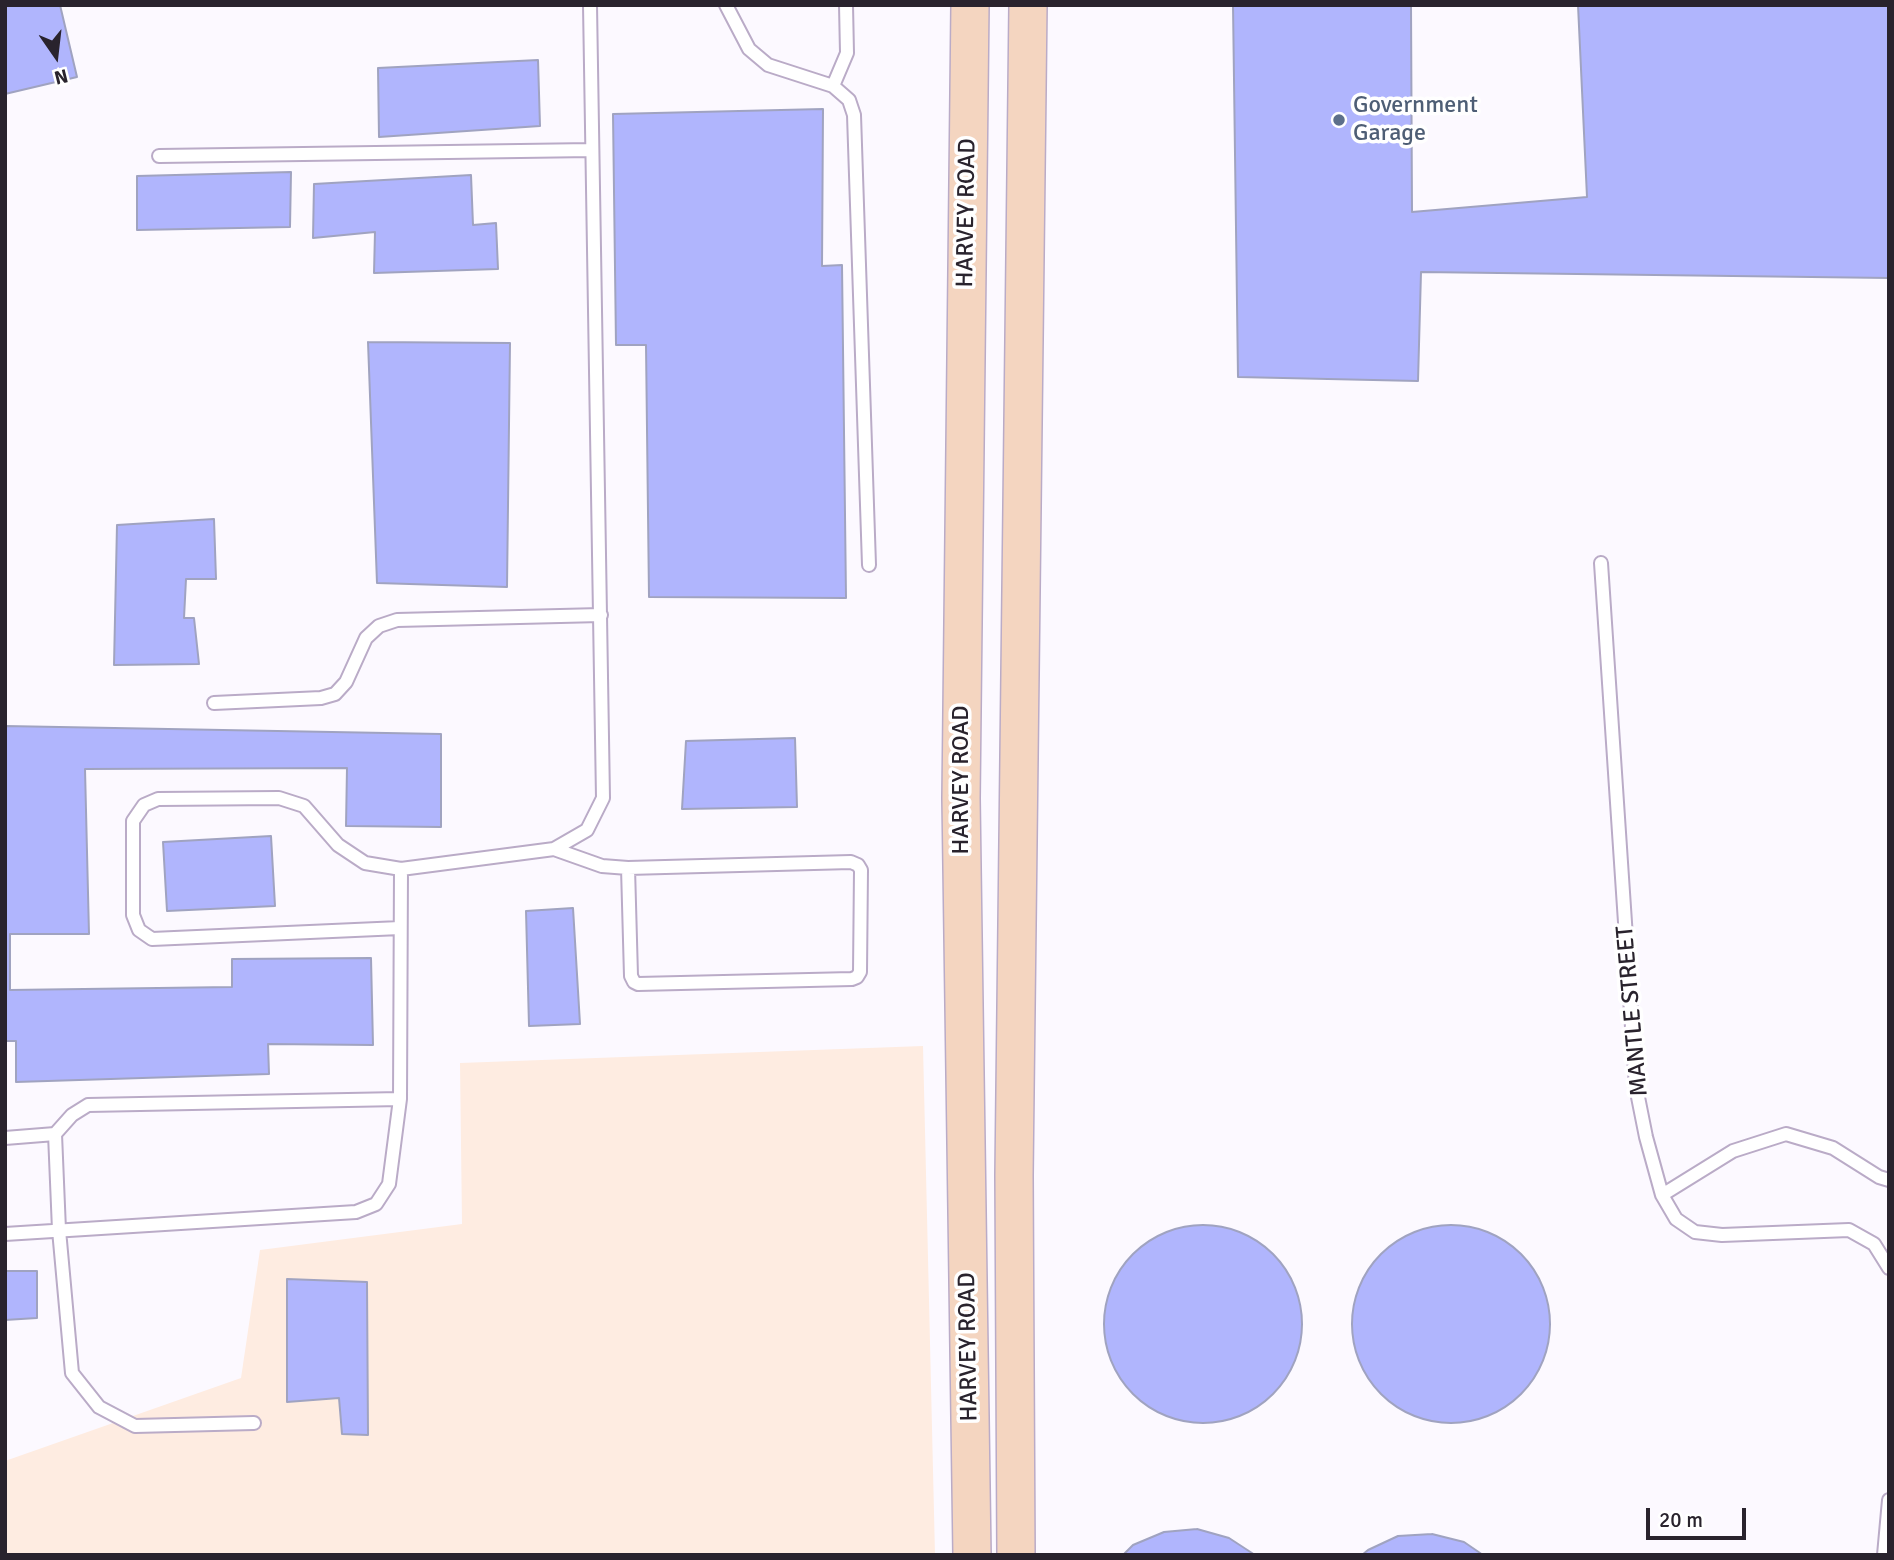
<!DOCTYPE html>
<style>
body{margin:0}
#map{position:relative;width:1894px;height:1560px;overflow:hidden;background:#fcf9ff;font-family:Signika,sans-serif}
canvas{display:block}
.frame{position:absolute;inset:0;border:7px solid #29232d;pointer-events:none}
.north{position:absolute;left:21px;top:21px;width:70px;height:70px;-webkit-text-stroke:5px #fff;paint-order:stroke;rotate:166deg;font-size:19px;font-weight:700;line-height:28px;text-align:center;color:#29232d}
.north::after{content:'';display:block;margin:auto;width:24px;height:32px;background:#29232d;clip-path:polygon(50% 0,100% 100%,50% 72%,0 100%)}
.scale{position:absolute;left:1646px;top:1508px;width:100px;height:32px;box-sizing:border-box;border:4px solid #29232d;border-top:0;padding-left:9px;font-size:21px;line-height:24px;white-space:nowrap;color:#29232d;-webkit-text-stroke:5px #fff;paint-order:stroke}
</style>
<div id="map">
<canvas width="1894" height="1560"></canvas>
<div class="frame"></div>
<div class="north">N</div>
<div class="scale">20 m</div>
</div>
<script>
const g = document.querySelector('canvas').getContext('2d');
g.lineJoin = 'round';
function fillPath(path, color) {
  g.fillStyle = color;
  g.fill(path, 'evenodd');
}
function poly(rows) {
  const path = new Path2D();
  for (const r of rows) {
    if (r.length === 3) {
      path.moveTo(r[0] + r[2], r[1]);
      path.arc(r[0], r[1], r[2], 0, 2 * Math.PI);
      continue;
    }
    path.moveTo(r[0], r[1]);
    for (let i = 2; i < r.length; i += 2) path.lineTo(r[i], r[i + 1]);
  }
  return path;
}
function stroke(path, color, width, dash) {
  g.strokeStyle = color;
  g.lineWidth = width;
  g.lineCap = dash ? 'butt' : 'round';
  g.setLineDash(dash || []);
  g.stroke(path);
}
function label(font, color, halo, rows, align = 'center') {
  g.font = font + ' Signika,sans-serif';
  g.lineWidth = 7;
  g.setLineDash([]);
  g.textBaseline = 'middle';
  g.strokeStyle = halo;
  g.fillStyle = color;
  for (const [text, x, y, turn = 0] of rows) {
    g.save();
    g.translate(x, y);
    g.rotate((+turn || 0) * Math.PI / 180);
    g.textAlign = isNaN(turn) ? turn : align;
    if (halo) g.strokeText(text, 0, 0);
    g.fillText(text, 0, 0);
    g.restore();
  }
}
fillPath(poly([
 [923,1046,935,1555,5,1555,5,1461,241,1378,260,1250,462,1224,460,1063]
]), '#feece1');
const building = poly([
 [5,5,60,5,77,77,5,94,5,5],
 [1233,5,1411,5,1412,212,1587,197,1578,5,1889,5,1889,278,1421,272,1418,381,1238,377,1233,5],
 [538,60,540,126,379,137,378,68,538,60],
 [823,109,822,266,842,265,846,598,649,597,646,345,616,345,613,114,823,109],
 [291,172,290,227,137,230,137,176,291,172],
 [471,175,473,225,496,223,498,269,374,273,375,232,313,238,314,184,471,175],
 [368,342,510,343,507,587,377,583,368,342],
 [214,519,216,579,186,579,184,618,194,618,199,664,114,665,117,525,214,519],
 [5,726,441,734,441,827,346,826,347,768,85,769,89,934,10,934,10,990,232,987,232,959,371,958,373,1045,268,1044,269,1074,16,1082,16,1041,5,1041,5,726],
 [795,738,797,807,682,809,686,741,795,738],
 [271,836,275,906,167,911,163,842,271,836],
 [573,908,580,1024,529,1026,526,911,573,908],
 [1203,1324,99],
 [1451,1324,99],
 [5,1271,37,1271,37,1318,5,1320,5,1271],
 [287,1279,367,1282,368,1435,342,1434,339,1398,287,1402,287,1279],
 [1197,1529,1229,1538,1255,1555,1123,1555,1133,1545,1164,1532,1197,1529],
 [1432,1534,1464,1542,1483,1555,1362,1555,1368,1550,1398,1536,1432,1534]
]);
fillPath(building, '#b0b5fd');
stroke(building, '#a0a3c0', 2);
const lane = poly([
 [726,5,749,49,768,65,833,86,849,100,854,115,869,565],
 [833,86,847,53,846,5],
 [159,156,592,150],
 [1601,563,1636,1087,1646,1137,1662,1195,1676,1219,1695,1232,1722,1235,1849,1230,1874,1244,1889,1268],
 [214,703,321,698,335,694,346,682,366,638,379,626,397,620,601,615],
 [554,849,602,866,628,868,851,862,858,865,861,870,860,972,857,977,852,979,638,984,634,982,631,976,628,868],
 [400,928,152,939,139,930,133,915,133,821,144,805,158,799,279,798,304,806,338,845,365,863,401,869],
 [5,1138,55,1134],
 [1662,1195,1733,1151,1786,1134,1833,1148,1879,1177,1889,1180],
 [5,1234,356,1212,376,1204,389,1184,400,1099,401,869,554,849,587,830,603,798,590,5],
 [254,1423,135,1426,99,1407,72,1373,59,1230,55,1134,72,1115,88,1105,400,1099],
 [1884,1555,1889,1500]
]);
const secondary = poly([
 [970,5,961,798,972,1555],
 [1016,1555,1014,1175,1028,5]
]);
stroke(lane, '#baabc7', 16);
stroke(secondary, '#baabc7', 40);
stroke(lane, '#fff', 12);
stroke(secondary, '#f4d5c0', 37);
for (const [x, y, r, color] of [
 [1339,120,7,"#5c6f8a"]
]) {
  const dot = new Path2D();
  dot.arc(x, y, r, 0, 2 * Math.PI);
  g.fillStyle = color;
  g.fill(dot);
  stroke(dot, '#fff', 2.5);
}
label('24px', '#4e5e75', '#fff', [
 ["Government",1353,106],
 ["Garage",1353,134]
], 'left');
label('24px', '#29232d', '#fff', [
 ["HARVEY ROAD",967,213,-89],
 ["HARVEY ROAD",962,780,-90],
 ["MANTLE STREET",1633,1011,-95],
 ["HARVEY ROAD",969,1347,-91]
]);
</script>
